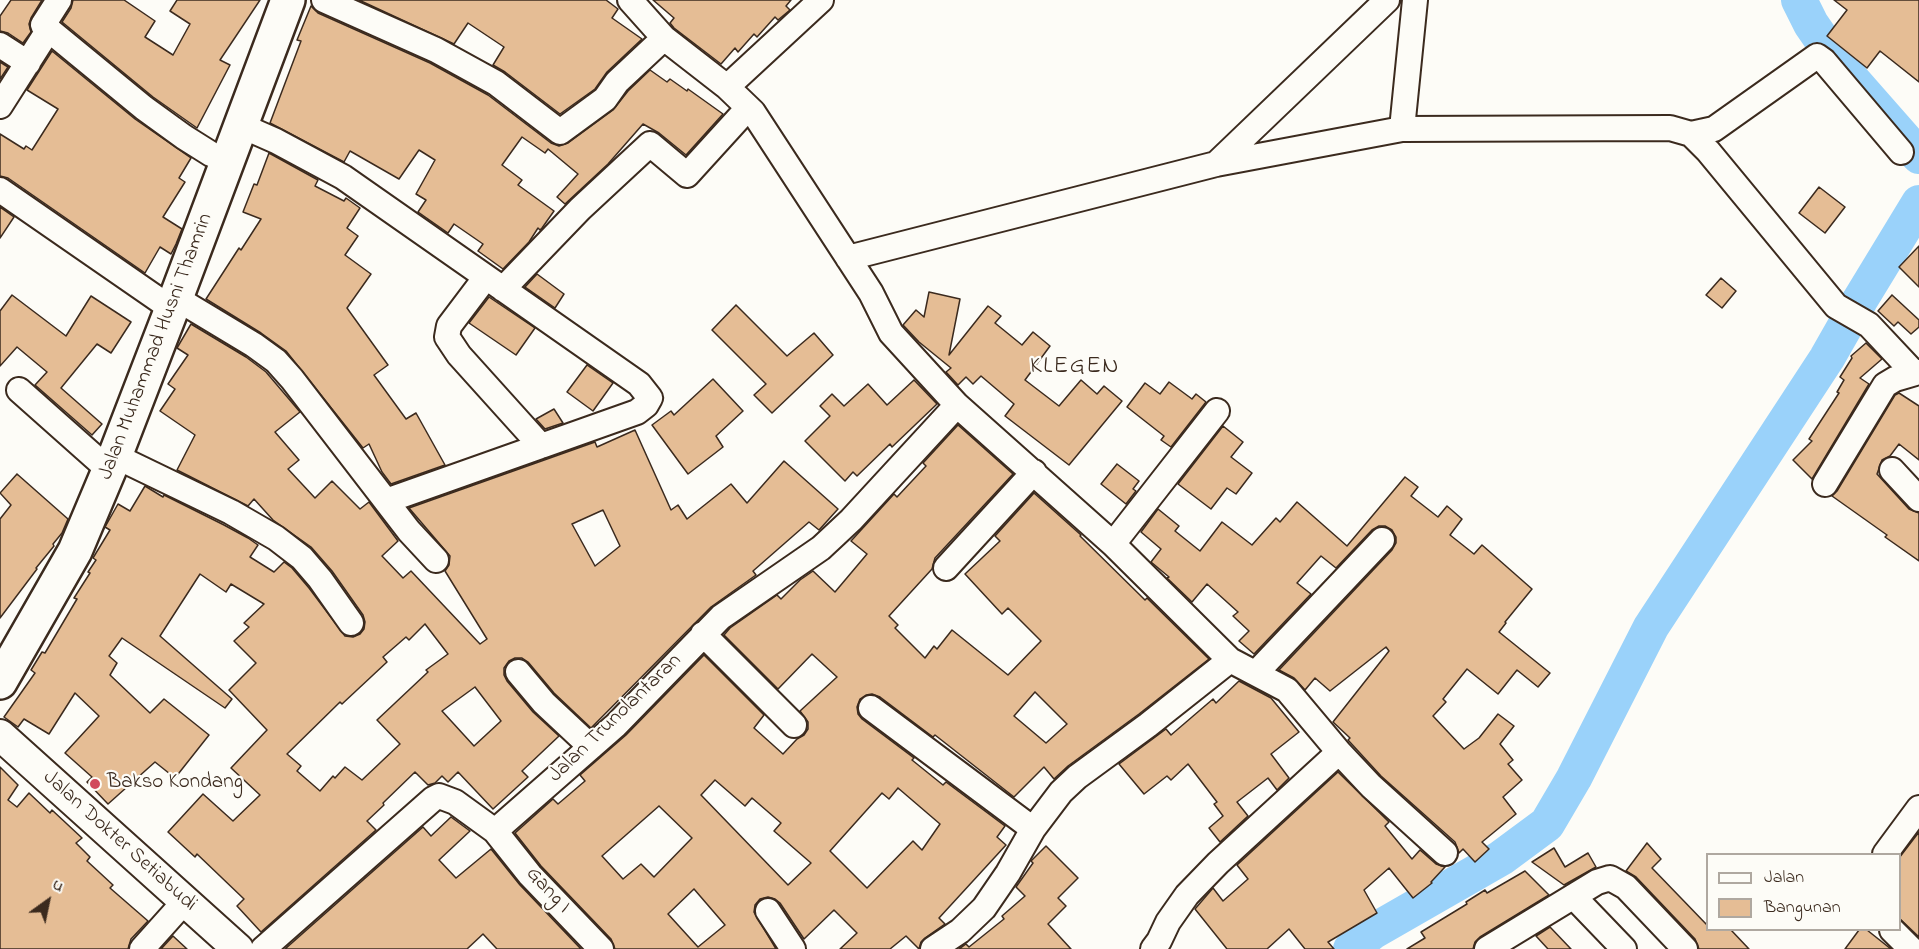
<!DOCTYPE html>
<style>
body{margin:0}
#map{position:relative;width:1919px;height:949px;overflow:hidden;background:#fdfcf7;font-family:"Indie Flower",sans-serif}
canvas{display:block}
.legend{position:absolute;left:1706px;top:853px;width:195px;height:78px;box-sizing:border-box;background:#fdfcf7;border:2px solid #afa8a0;margin:0;padding:8px 10px;list-style:none;font-size:18px;color:#3b2a1e}
.legend li{display:flex;align-items:center;gap:12px;height:30px}
.legend b{width:30px;border:2px solid #afa8a0}
.north{position:absolute;left:18px;top:871px;width:60px;height:60px;-webkit-text-stroke:4px #fdfcf7;paint-order:stroke;rotate:33deg;font-size:16px;font-weight:700;line-height:24px;text-align:center;color:#3b2a1e}
.north::after{content:'';display:block;margin:auto;width:21px;height:27px;background:#3b2a1e;clip-path:polygon(50% 0,100% 100%,50% 72%,0 100%)}
</style>
<div id="map">
<canvas width="1919" height="949"></canvas>
<ul class="legend">
<li><b style="height:8px;background:#fdfcf7"></b>Jalan</li>
<li><b style="height:16px;background:#e5bd95"></b>Bangunan</li>
</ul>
<div class="north">U</div>
</div>
<script>
const g = document.querySelector('canvas').getContext('2d');
g.lineJoin = 'round';
function poly(rows) {
  const path = new Path2D();
  for (const r of rows) {
    path.moveTo(r[0], r[1]);
    for (let i = 2; i < r.length; i += 2) path.lineTo(r[i], r[i + 1]);
  }
  return path;
}
function stroke(path, color, width, dash) {
  g.strokeStyle = color;
  g.lineWidth = width;
  g.lineCap = dash ? 'butt' : 'round';
  g.setLineDash(dash || []);
  g.stroke(path);
}
function fillPath(path, color) {
  g.fillStyle = color;
  g.fill(path, 'evenodd');
}
function label(font, color, halo, rows, align = 'center') {
  g.font = font + ' "Indie Flower",sans-serif';
  g.lineWidth = 4.5;
  g.setLineDash([]);
  g.textBaseline = 'middle';
  g.strokeStyle = halo;
  g.fillStyle = color;
  for (const [text, x, y, turn = 0] of rows) {
    g.save();
    g.translate(x, y);
    g.rotate((+turn || 0) * Math.PI / 180);
    g.textAlign = isNaN(turn) ? turn : align;
    if (halo) g.strokeText(text, 0, 0);
    g.fillText(text, 0, 0);
    g.restore();
  }
}
stroke(poly([
 [1799,0,1811,24,1840,66,1919,156],
 [1351,949,1372,932,1501,858,1547,824,1574,778,1651,627,1827,358,1860,300,1919,203]
]), '#9ad2fa', 36);
const building = poly([
 [11,0,42,0,31,18,29,24,31,32,23,43,8,33,0,31,0,16,11,0],
 [73,0,124,0,155,21,145,37,173,55,190,24,170,11,177,0,260,0,220,60,230,65,197,128,153,97,62,22,71,8,73,0],
 [359,0,606,0,618,9,612,18,642,39,607,72,595,89,560,114,505,72,493,65,504,47,468,23,454,44,359,0],
 [653,0,791,0,786,6,790,10,778,20,775,17,757,37,754,34,738,52,735,48,721,64,674,28,670,23,674,18,653,0],
 [1834,0,1919,0,1919,82,1880,51,1867,68,1827,36,1847,10,1834,0],
 [311,6,318,13,430,63,488,95,551,143,559,146,568,143,613,110,628,91,650,70,667,82,670,79,687,91,688,89,723,114,686,155,659,133,643,124,608,164,565,204,557,197,578,174,548,149,545,153,522,137,502,165,522,180,518,185,554,211,542,228,540,230,538,228,529,242,503,269,478,251,483,244,454,224,448,233,418,212,426,200,416,194,435,160,419,150,399,179,350,151,344,162,270,123,301,41,297,40,311,6],
 [52,51,135,119,191,158,179,178,185,182,163,217,182,229,176,244,171,254,160,247,145,273,8,178,0,176,0,134,24,149,26,146,32,150,58,109,27,90,52,51],
 [0,62,8,67,0,79,0,62],
 [269,153,318,180,315,186,344,201,346,198,360,208,347,228,358,236,345,255,371,274,347,308,388,365,374,375,406,419,416,413,445,465,391,484,382,472,369,444,363,448,286,351,261,333,206,299,239,248,241,250,261,219,243,212,254,184,257,185,269,153],
 [1819,187,1845,207,1825,233,1799,213,1819,187],
 [0,207,14,217,0,238,0,207],
 [1919,246,1919,287,1899,267,1919,246],
 [537,274,564,294,555,308,525,287,537,274],
 [1721,278,1736,291,1722,308,1706,295,1721,278],
 [929,292,960,299,949,355,988,306,1001,316,995,323,1022,345,1033,332,1050,346,1025,380,1059,406,1081,380,1097,394,1104,386,1122,401,1069,465,1005,416,1014,404,981,376,973,384,966,377,958,385,946,372,951,368,919,342,903,325,916,310,924,317,929,292],
 [12,295,66,336,91,296,131,322,111,353,97,344,61,388,102,424,92,435,35,385,47,372,17,347,0,366,0,311,12,295],
 [1892,295,1919,320,1919,327,1911,334,1898,322,1894,326,1878,311,1892,295],
 [489,297,535,328,516,355,469,323,489,297],
 [736,305,787,356,814,333,833,355,772,413,754,395,766,384,712,330,736,305],
 [191,324,246,357,266,372,300,412,275,432,299,460,288,469,315,498,332,481,360,509,369,502,398,541,382,556,403,578,411,571,480,644,487,639,445,571,449,565,450,556,409,508,595,442,597,447,635,430,671,510,678,505,687,519,731,484,747,503,784,461,838,509,819,530,809,522,753,571,756,575,711,607,591,728,554,693,528,662,522,658,515,658,509,661,504,668,504,675,507,681,533,712,559,736,522,771,528,777,493,809,458,772,448,782,442,776,435,783,428,785,415,772,383,803,384,805,367,821,376,830,261,932,237,906,244,899,197,854,195,857,168,832,203,794,233,821,260,795,231,768,267,730,229,690,256,663,234,641,249,627,244,623,264,604,231,584,226,592,200,574,160,636,232,699,225,708,122,638,109,656,117,663,110,675,150,713,164,699,209,735,175,778,155,762,108,804,87,782,92,777,65,753,99,716,75,693,49,734,24,719,18,727,4,717,35,673,31,670,42,652,45,653,77,599,74,598,90,573,88,572,96,560,93,558,110,530,105,527,118,504,130,511,145,486,163,497,164,495,224,525,248,538,258,545,250,557,274,572,284,562,292,568,309,588,345,636,353,637,360,634,364,629,365,622,363,615,332,571,311,547,273,520,254,499,248,506,177,470,195,435,160,411,175,389,168,384,188,355,177,348,191,324],
 [603,510,620,546,595,566,572,524,603,510],
 [425,624,448,654,426,670,428,672,377,720,400,744,362,780,345,767,335,778,333,776,320,791,297,771,301,766,287,754,340,702,342,704,387,662,383,657,406,637,409,640,425,624],
 [475,687,501,721,474,746,442,711,475,687],
 [1866,343,1882,359,1860,378,1869,384,1812,479,1793,460,1812,441,1809,439,1839,393,1837,392,1844,380,1840,377,1852,358,1851,356,1866,343],
 [587,365,613,383,593,411,567,392,587,365],
 [713,379,743,411,716,436,723,447,688,474,652,425,671,411,674,415,713,379],
 [914,380,937,404,892,447,890,444,857,476,853,472,845,481,805,441,830,416,820,406,832,394,844,406,868,384,887,405,914,380],
 [1169,382,1192,399,1196,394,1206,402,1171,447,1161,440,1164,436,1127,407,1145,383,1160,394,1169,382],
 [1899,393,1919,406,1919,460,1899,444,1890,456,1882,460,1877,474,1909,509,1919,513,1919,561,1885,537,1887,535,1832,496,1837,491,1895,395,1899,393],
 [554,409,563,423,545,429,536,419,554,409],
 [958,425,1013,474,935,558,932,569,889,616,898,625,895,628,925,658,934,646,937,649,952,630,1008,675,1041,641,1008,608,1002,614,965,574,1000,541,995,536,1034,493,1081,535,1080,536,1145,600,1147,598,1209,659,1139,714,1068,766,1054,779,1044,767,1014,797,935,735,933,737,880,697,872,694,866,695,860,699,857,707,858,714,862,719,914,758,912,760,943,785,946,782,1005,826,997,837,1006,845,939,918,945,924,925,938,921,942,919,949,906,936,890,949,840,949,857,933,834,910,804,939,780,903,775,899,768,897,760,899,755,905,754,912,776,949,615,949,611,939,541,866,515,833,553,799,558,804,585,781,580,775,626,735,704,655,764,715,754,728,783,754,797,739,804,735,808,729,808,722,800,711,837,677,812,654,778,689,724,635,730,628,777,595,781,599,800,580,813,571,835,592,867,554,851,541,894,494,897,497,926,466,923,463,958,425],
 [1035,692,1067,724,1046,743,1014,716,1035,692],
 [715,780,745,806,752,798,781,823,774,831,811,863,788,885,701,795,715,780],
 [898,788,940,824,922,850,913,841,867,888,830,851,882,793,889,799,898,788],
 [659,806,692,838,654,877,641,864,623,879,602,856,659,806],
 [694,889,725,925,698,947,668,914,694,889],
 [1223,426,1243,442,1231,457,1252,473,1236,494,1227,488,1211,509,1178,484,1223,426],
 [1117,464,1139,481,1133,489,1136,491,1126,504,1101,484,1117,464],
 [17,474,68,519,62,533,53,544,54,546,36,568,37,569,0,618,0,519,11,505,0,493,17,474],
 [1405,477,1418,487,1411,496,1438,517,1447,506,1462,519,1450,535,1474,554,1482,545,1532,589,1505,622,1506,623,1499,632,1550,673,1538,687,1517,670,1498,694,1467,669,1443,699,1446,702,1433,716,1464,749,1479,738,1498,714,1514,726,1500,744,1513,760,1508,764,1522,780,1503,797,1516,814,1482,842,1489,849,1475,862,1463,849,1459,853,1455,842,1381,776,1348,740,1350,738,1333,722,1389,651,1386,647,1330,691,1315,678,1305,690,1294,678,1279,670,1392,550,1396,543,1396,537,1392,530,1385,526,1379,526,1372,530,1336,568,1321,556,1297,583,1311,594,1254,654,1239,641,1249,631,1233,616,1238,612,1207,584,1192,602,1167,578,1169,577,1151,562,1161,549,1141,532,1158,509,1179,526,1175,531,1200,551,1222,522,1252,545,1276,518,1280,522,1297,502,1347,546,1405,477],
 [1239,681,1271,698,1299,732,1271,754,1289,778,1277,790,1268,778,1237,802,1248,816,1220,842,1209,828,1223,816,1214,804,1217,802,1188,764,1171,780,1167,776,1144,794,1119,764,1166,729,1171,735,1213,699,1216,703,1239,681],
 [0,767,18,785,8,800,17,807,29,793,50,813,52,810,82,838,76,843,90,857,87,861,113,885,110,888,148,921,131,939,128,949,0,949,0,767],
 [1338,772,1389,822,1385,826,1412,859,1420,850,1436,864,1445,867,1431,882,1432,883,1413,898,1389,868,1364,890,1377,913,1328,942,1334,949,1305,949,1289,929,1267,949,1227,949,1195,909,1213,888,1223,901,1248,879,1237,865,1338,772],
 [451,817,470,831,439,860,456,878,491,849,520,885,581,949,497,949,483,934,467,949,285,949,423,827,431,836,451,817],
 [1919,832,1919,937,1899,918,1899,858,1919,832],
 [1647,843,1661,859,1652,868,1707,925,1707,930,1731,930,1749,949,1699,949,1695,939,1636,877,1626,871,1647,843],
 [1046,846,1078,878,1058,898,1066,906,1048,924,1071,949,959,949,966,944,969,947,1004,919,1002,916,1025,896,1016,887,1033,863,1031,861,1046,846],
 [1554,848,1565,867,1588,853,1596,867,1564,885,1532,862,1554,848],
 [1525,871,1549,895,1480,937,1475,942,1473,949,1407,949,1425,938,1421,932,1467,904,1466,902,1485,890,1487,893,1525,871],
 [1550,927,1571,949,1548,949,1536,936,1550,927],
 [1859,930,1867,930,1891,949,1845,949,1859,930],
 [173,936,187,949,161,949,173,936]
]);
fillPath(building, '#e5bd95');
stroke(building, '#3b2a1e', 1.5);
const minor = poly([
 [59,0,43,25,144,108,184,137,211,154,226,161],
 [324,0,436,50,496,83,560,132,605,99,617,82,664,38],
 [630,0,664,38,727,87,753,112,871,293,891,333,957,405,1113,544,1230,660,1287,690,1339,752,1371,786,1445,853],
 [0,45,28,63],
 [727,87,821,0],
 [0,106,49,29],
 [242,126,276,141,343,177,639,384,650,398,646,405,637,412,386,501],
 [1402,129,1415,0],
 [1691,134,1714,129,1817,56,1824,61,1901,152],
 [1216,164,1387,0],
 [0,190,172,309],
 [848,258,1216,164,1402,129,1670,128,1691,134,1708,151,1836,306,1869,325,1914,373],
 [486,277,449,326,447,337,459,355,541,446],
 [503,289,580,209,650,144,687,175,748,108],
 [176,298,254,345,276,361,292,379,409,531,436,560],
 [19,390,109,470],
 [115,456,231,512,276,538,302,558,320,579,351,623],
 [1892,470,1919,499],
 [1825,484,1885,385,1895,379,1919,372],
 [1113,544,1217,411],
 [946,568,1034,472],
 [703,634,794,725],
 [518,672,544,703,591,747],
 [1256,673,1382,540],
 [871,708,1033,829],
 [495,831,616,725,721,617,821,548,851,520,957,405],
 [1885,854,1919,808],
 [1574,897,1624,949],
 [768,911,793,949],
 [1892,930,1911,949],
 [142,949,185,901],
 [263,949,433,799,439,796,455,802,495,831,530,875,601,949],
 [933,949,960,931,984,908,1008,873,1033,829,1061,792,1077,777,1148,725,1230,660],
 [1153,949,1159,941,1168,922,1187,895,1218,863,1339,752],
 [1487,949,1597,882,1610,878,1626,887,1685,949]
]);
const major = poly([
 [0,735,238,949]
]);
const highway = poly([
 [0,682,75,551,115,456,176,298,288,0]
]);
stroke(minor, '#3b2a1e', 28);
stroke(major, '#3b2a1e', 34);
stroke(highway, '#3b2a1e', 38);
stroke(minor, '#fdfcf7', 24);
stroke(major, '#fdfcf7', 30);
stroke(highway, '#fdfcf7', 33);
for (const [x, y, r, color] of [
 [95,784,6,"#d1495b"]
]) {
  const dot = new Path2D();
  dot.arc(x, y, r, 0, 2 * Math.PI);
  g.fillStyle = color;
  g.fill(dot);
  stroke(dot, '#fdfcf7', 2);
}
label('21px', '#3b2a1e', '#fdfcf7', [
 ["Jalan Muhammad Husni Thamrin",157,347,-69],
 ["Jalan Trunolantaran",616,719,-44],
 ["Jalan Dokter Setiabudi",119,842,42],
 ["Gang I",547,891,47]
]);
label('21px', '#3b2a1e', '#fdfcf7', [
 ["Bakso Kondang",107,784]
], 'left');
g.letterSpacing = '1.5px';
label('24px', '#3b2a1e', '#fdfcf7', [
 ["KLEGEN",1075,368]
]);
g.letterSpacing = '0px';
</script>
